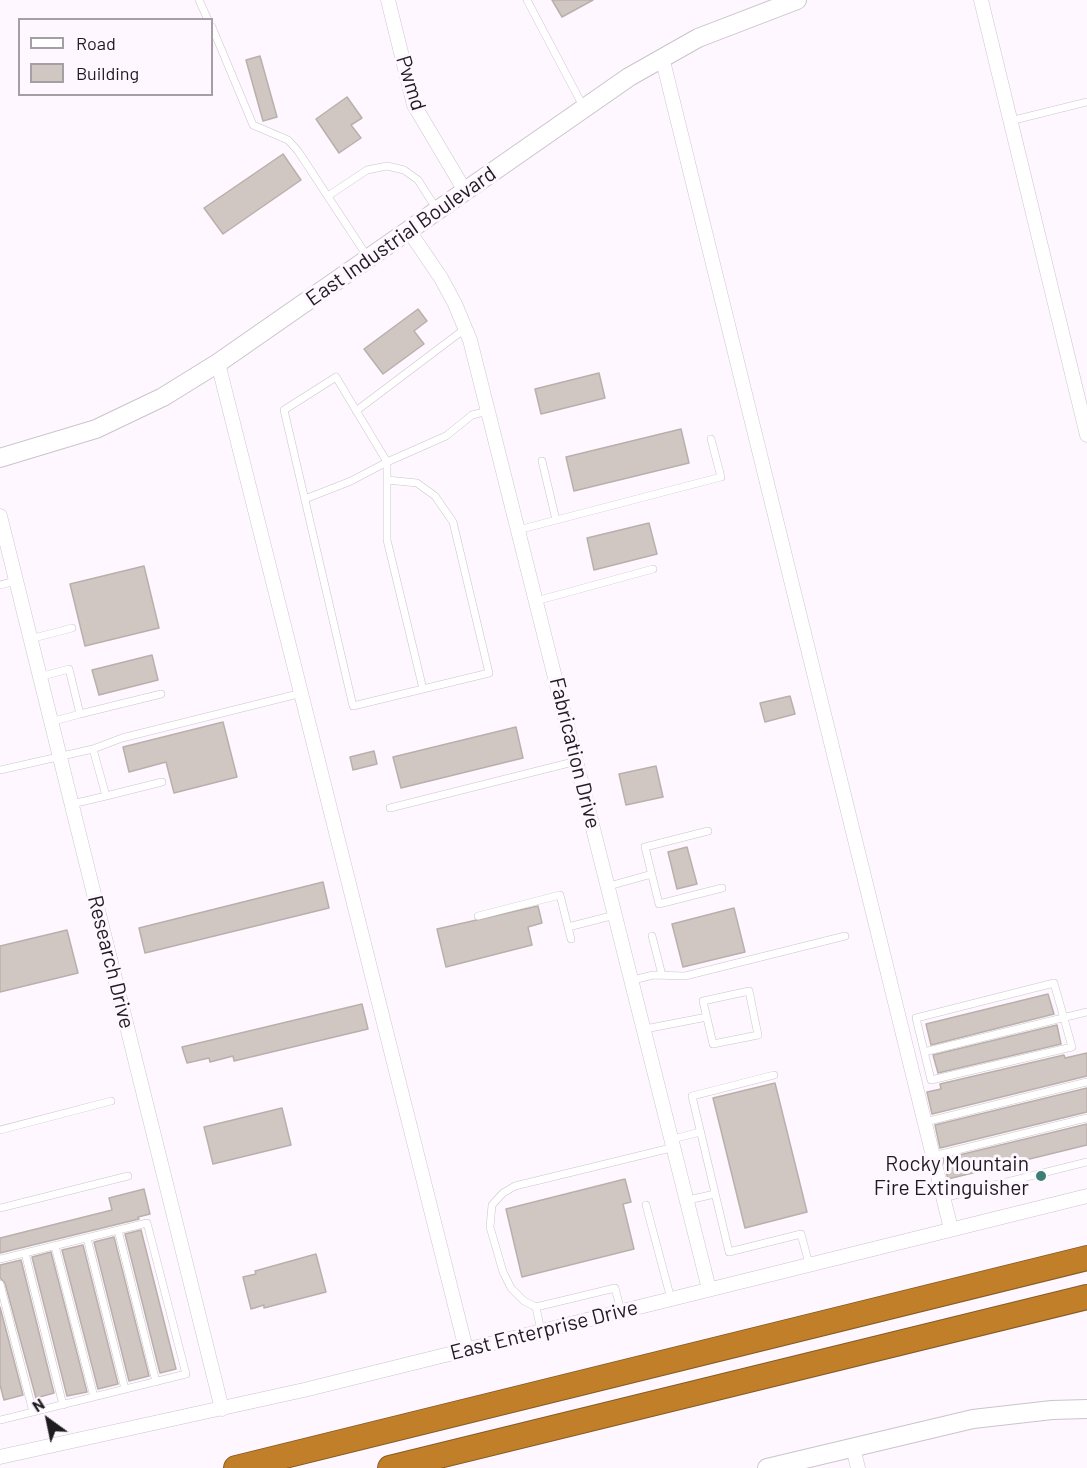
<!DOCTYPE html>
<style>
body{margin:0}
#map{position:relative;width:1087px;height:1468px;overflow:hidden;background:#fef7ff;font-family:Barlow,sans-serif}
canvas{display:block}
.legend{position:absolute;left:18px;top:18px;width:195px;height:78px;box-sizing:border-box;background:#fef7ff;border:2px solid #a49fa5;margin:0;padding:8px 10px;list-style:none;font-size:18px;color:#1e1c1f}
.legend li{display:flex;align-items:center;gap:12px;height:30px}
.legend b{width:30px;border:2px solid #a49fa5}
.north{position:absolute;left:18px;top:1390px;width:60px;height:60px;-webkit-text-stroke:4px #fef7ff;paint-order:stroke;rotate:327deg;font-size:16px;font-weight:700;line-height:24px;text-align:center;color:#1e1c1f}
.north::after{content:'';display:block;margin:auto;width:21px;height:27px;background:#1e1c1f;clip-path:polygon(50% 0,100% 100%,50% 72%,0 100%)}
</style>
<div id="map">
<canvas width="1087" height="1468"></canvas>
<ul class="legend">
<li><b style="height:8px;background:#fff"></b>Road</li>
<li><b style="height:16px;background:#d0c6c2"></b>Building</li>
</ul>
<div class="north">N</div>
</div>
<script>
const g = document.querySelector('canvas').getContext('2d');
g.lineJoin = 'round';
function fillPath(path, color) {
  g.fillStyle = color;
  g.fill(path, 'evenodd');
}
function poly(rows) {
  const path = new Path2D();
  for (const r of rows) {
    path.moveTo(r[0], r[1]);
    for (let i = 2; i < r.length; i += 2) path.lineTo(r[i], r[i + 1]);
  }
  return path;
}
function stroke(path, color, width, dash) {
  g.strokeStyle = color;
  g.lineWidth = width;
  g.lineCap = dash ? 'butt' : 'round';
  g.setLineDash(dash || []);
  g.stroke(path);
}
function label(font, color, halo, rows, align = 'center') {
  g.font = font + ' Barlow,sans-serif';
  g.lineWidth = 6;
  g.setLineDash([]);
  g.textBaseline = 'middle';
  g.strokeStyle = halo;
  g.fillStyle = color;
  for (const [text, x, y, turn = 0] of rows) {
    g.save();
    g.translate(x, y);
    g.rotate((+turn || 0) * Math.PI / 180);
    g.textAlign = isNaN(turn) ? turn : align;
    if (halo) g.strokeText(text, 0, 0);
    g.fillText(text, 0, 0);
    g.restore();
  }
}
const building = poly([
 [552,0,593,0,562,17,552,0],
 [260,56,277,117,263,121,246,60,260,56],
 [347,97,362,118,351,125,361,138,339,153,316,119,347,97],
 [283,154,301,180,223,234,204,208,283,154],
 [418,309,427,321,414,331,424,344,383,374,364,349,418,309],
 [599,373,605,398,541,414,535,389,599,373],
 [681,429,689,463,574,491,566,457,681,429],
 [649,523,657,554,594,570,587,538,649,523],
 [144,566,159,628,85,646,70,584,144,566],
 [152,655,158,680,99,695,92,670,152,655],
 [790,696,795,714,765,722,760,703,790,696],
 [223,722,237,777,174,793,166,762,129,772,123,747,223,722],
 [516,727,523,758,401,788,393,757,516,727],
 [374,751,377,764,353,770,350,757,374,751],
 [656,766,663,797,626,805,619,774,656,766],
 [687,847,697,884,677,889,668,852,687,847],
 [323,882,329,908,145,953,139,928,323,882],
 [538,906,542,923,528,927,532,945,446,967,437,929,538,906],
 [734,908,745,952,683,967,672,924,734,908],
 [67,930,78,973,0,992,0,946,67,930],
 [1048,994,1054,1014,931,1045,926,1024,1048,994],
 [362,1004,368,1029,234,1061,233,1056,210,1062,209,1058,187,1063,182,1047,362,1004],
 [1057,1025,1061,1044,938,1073,933,1055,1057,1025],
 [1087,1053,1087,1076,932,1114,927,1092,941,1089,940,1084,1064,1055,1065,1058,1087,1053],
 [775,1083,807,1212,745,1228,713,1098,775,1083],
 [1087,1088,1087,1112,940,1148,935,1125,1087,1088],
 [282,1108,291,1145,213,1164,204,1127,282,1108],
 [1087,1124,1087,1145,948,1179,943,1159,1087,1124],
 [625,1179,631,1202,623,1204,634,1249,522,1277,506,1209,625,1179],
 [144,1189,150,1214,138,1217,139,1219,0,1253,0,1238,112,1210,109,1198,144,1189],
 [141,1230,176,1369,160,1373,125,1234,141,1230],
 [114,1237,149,1376,129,1381,94,1242,114,1237],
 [83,1245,118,1384,98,1389,62,1250,83,1245],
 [51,1252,87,1392,67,1396,32,1257,51,1252],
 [316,1254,326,1292,264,1308,264,1305,251,1309,243,1277,256,1274,255,1271,316,1254],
 [21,1260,54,1393,36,1398,5,1283,0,1278,0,1265,21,1260],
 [0,1307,23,1395,4,1400,0,1385,0,1307]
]);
fillPath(building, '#d0c6c2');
stroke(building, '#bab0ab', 1.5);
const lane = poly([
 [199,0,208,20],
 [527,0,584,108],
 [212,27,253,125,288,140,298,151,367,256],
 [1010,121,1087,102],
 [328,196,367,170,387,166,404,170,418,180,436,208],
 [356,411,466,328],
 [542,461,556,520],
 [305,499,351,481,387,462,387,480],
 [518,530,721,477,711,439],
 [0,585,15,581],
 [536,601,653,569],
 [30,639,72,628],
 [39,677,69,669,80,714,50,722],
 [423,689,387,540,387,480,417,483,435,496,453,522,489,673,423,689,353,706,284,410,336,377,387,462,446,436,472,415,488,411],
 [80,714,161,694],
 [93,749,122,738,302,693],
 [0,770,93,749,106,796,72,804],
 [106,796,162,782],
 [390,808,577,761],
 [708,831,645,847,659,904,722,888],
 [609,886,652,874],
 [478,916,560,895,571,939],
 [568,927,615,915],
 [652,936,662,975],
 [633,980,653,975,685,976,845,936],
 [1054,983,1072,1047,931,1080,916,1018,1054,983],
 [749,991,758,1035,713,1044,703,1001,749,991],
 [645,1029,707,1017],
 [924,1052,1087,1012],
 [774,1075,692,1096,729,1252,801,1234,809,1264],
 [925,1122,1087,1082],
 [0,1130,111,1101],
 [673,1139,700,1132],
 [933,1156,1087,1118],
 [943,1198,1087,1162],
 [688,1200,715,1194],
 [646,1205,671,1299],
 [0,1208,128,1176],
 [118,1230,156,1382],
 [87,1238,125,1389],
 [55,1246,94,1397],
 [25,1253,63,1405],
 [0,1259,147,1223,186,1374,0,1420],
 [0,1284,33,1412],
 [536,1307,615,1288,621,1311],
 [541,1331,536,1307,524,1301,511,1288,503,1272,490,1227,492,1205,503,1193,515,1186,675,1147]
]);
const street = poly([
 [388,0,414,105,465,191],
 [981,0,1087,435],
 [662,57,951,1229],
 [409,231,441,278,455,304,470,340,709,1289],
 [218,363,466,1349],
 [0,516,222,1409],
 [853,1447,858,1468],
 [0,1457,304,1390,1087,1196]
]);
const secondary = poly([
 [0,458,96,429,163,397,218,363,629,77,698,38,797,0],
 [767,1468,973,1419,1052,1410,1087,1409]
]);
const highway = poly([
 [236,1468,1087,1258],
 [390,1468,1087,1297]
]);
stroke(lane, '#cbc4cb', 8);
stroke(street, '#cbc4cb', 15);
stroke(secondary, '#cbc4cb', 20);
stroke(highway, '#875c25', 26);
stroke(lane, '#fff', 7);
stroke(street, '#fff', 14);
stroke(secondary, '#fff', 18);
stroke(highway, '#c07f28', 24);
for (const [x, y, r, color] of [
 [1041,1176,6,"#3b8075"]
]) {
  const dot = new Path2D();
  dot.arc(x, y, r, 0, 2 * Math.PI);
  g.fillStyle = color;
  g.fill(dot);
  stroke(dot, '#fef7ff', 2);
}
label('21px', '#1e1c1f', '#fef7ff', [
 ["Pwmd",411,83,73],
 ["East Industrial Boulevard",401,236,-35],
 ["Fabrication Drive",575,753,76],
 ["Research Drive",111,962,76],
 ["East Enterprise Drive",544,1330,-14]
]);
label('21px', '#1e1c1f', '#fef7ff', [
 ["Rocky Mountain",1029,1164],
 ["Fire Extinguisher",1029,1188]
], 'right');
</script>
